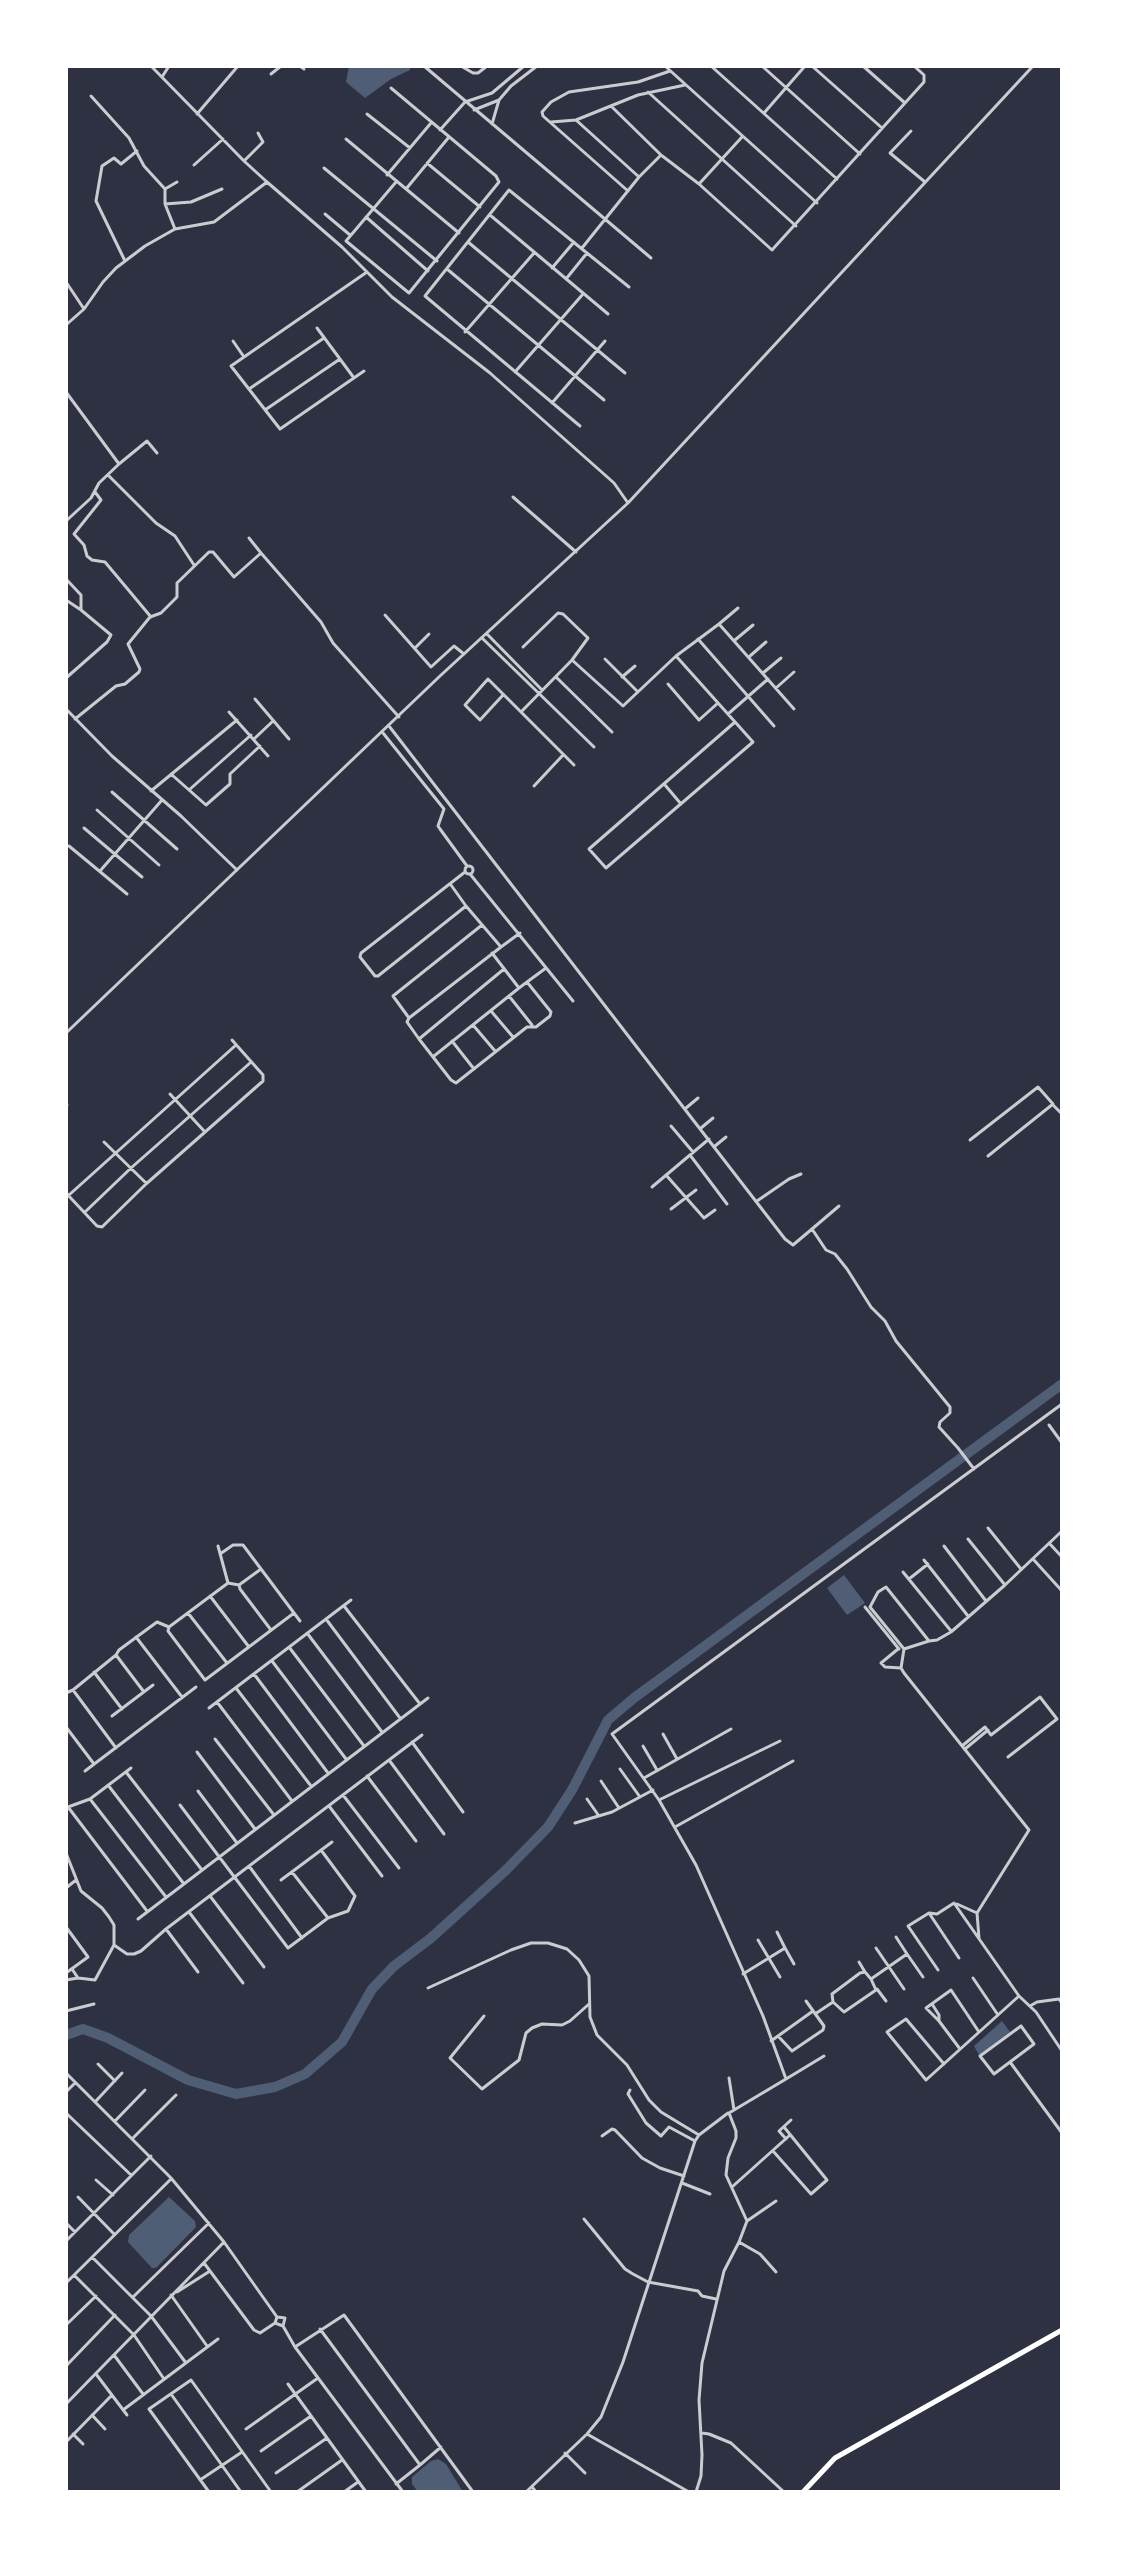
<!DOCTYPE html>
<style>
body{margin:0}
#map{position:relative;width:1128px;height:2558px;overflow:hidden;background:#2d3142;font-family:"Sofia Sans Condensed",sans-serif}
canvas{display:block}
.frame{position:absolute;inset:0;border:68px solid #fff;pointer-events:none}
</style>
<div id="map">
<canvas width="1128" height="2558"></canvas>
<div class="frame"></div>
</div>
<script>
const g = document.querySelector('canvas').getContext('2d');
g.lineJoin = 'round';
function fillPath(path, color) {
  g.fillStyle = color;
  g.fill(path, 'evenodd');
}
function poly(rows) {
  const path = new Path2D();
  for (const r of rows) {
    if (r.length === 3) {
      path.moveTo(r[0] + r[2], r[1]);
      path.arc(r[0], r[1], r[2], 0, 2 * Math.PI);
      continue;
    }
    path.moveTo(r[0], r[1]);
    for (let i = 2; i < r.length; i += 2) path.lineTo(r[i], r[i + 1]);
  }
  return path;
}
function stroke(path, color, width, dash) {
  g.strokeStyle = color;
  g.lineWidth = width;
  g.lineCap = dash ? 'butt' : 'round';
  g.setLineDash(dash || []);
  g.stroke(path);
}
fillPath(poly([
 [349,66,410,66,410,70,391,79,365,98,346,82],
 [844,1575,865,1603,847,1615,827,1588],
 [1002,2021,1010,2032,979,2055,974,2046],
 [169,2197,195,2221,196,2227,156,2268,152,2268,128,2242,129,2235],
 [438,2459,446,2464,463,2492,418,2492,412,2484,412,2477,431,2461]
]), '#4f5d75');
stroke(poly([
 [66,2035,83,2029,108,2038,188,2080,236,2094,275,2087,305,2074,342,2042,372,1989,394,1966,431,1938,505,1871,548,1827,572,1790,608,1720,634,1698,1062,1384]
]), '#4f5d75', 10);
stroke(poly([
 [151,66,244,161,267,182],
 [300,66,304,69],
 [424,66,651,258],
 [461,66,473,73,478,73,487,66],
 [665,66,817,203],
 [711,66,837,179],
 [762,66,860,154],
 [812,66,882,128],
 [863,66,905,103],
 [271,74,281,66],
 [162,77,169,66],
 [391,88,496,176,499,182,409,293,346,241,396,182],
 [648,92,796,226],
 [91,96,129,138,144,166,165,189,165,204,191,202,222,189],
 [611,106,661,155,699,184,772,250,924,82,924,75,914,66],
 [474,110,499,100],
 [764,113,805,66],
 [197,114,238,66],
 [367,114,410,148],
 [576,120,639,177],
 [551,122,576,120,638,95,685,85],
 [492,124,499,100,511,86,537,66],
 [440,130,465,102,492,93,524,66],
 [911,131,890,153,925,182],
 [346,139,459,233],
 [244,161,263,142,258,133],
 [427,163,480,207],
 [194,165,223,139],
 [324,168,437,261],
 [387,175,431,123],
 [699,184,742,137],
 [165,189,177,182],
 [406,189,449,137],
 [628,191,543,116,542,112,551,102,569,92,638,82,670,71],
 [165,204,175,229],
 [325,214,350,235],
 [490,215,608,314],
 [366,217,428,271],
 [468,242,625,373],
 [582,248,639,177,661,155],
 [125,261,96,201,102,166,114,158,121,164,137,151],
 [552,268,574,242],
 [447,269,604,400],
 [566,279,587,253],
 [66,282,84,309],
 [66,325,84,309,103,282,116,268,145,246,175,229,214,222,267,182,342,247,392,297,490,373,614,483,628,503],
 [317,328,354,378],
 [465,332,534,253],
 [233,341,244,357],
 [364,371,280,429,231,366,367,272],
 [515,372,583,294],
 [249,389,324,338],
 [66,392,119,464,99,483,91,498,66,521],
 [552,403,605,341],
 [265,410,340,359],
 [580,426,425,296,509,190,629,287],
 [119,464,147,441,157,453],
 [108,475,156,523,175,536,194,565],
 [95,492,101,500,74,534,84,545,87,556,92,560,105,562,151,617],
 [513,497,576,552],
 [249,538,261,553],
 [66,579,81,595,81,610,111,635,107,642,66,678],
 [66,600,81,610],
 [385,615,431,667,454,646,464,654],
 [719,624,738,608],
 [487,634,542,690],
 [482,638,594,747],
 [698,639,774,726],
 [735,640,753,625],
 [415,648,429,634],
 [676,656,753,742,606,868,589,849,735,722],
 [750,656,766,642],
 [605,659,638,692],
 [572,660,623,706,676,656,719,624,794,709],
 [763,673,781,658],
 [556,677,612,732],
 [622,677,635,666],
 [668,684,699,720,718,703],
 [776,688,794,672],
 [503,695,480,720,465,705,488,679,521,712,572,660,588,638,563,614,558,613,523,647],
 [255,699,289,739],
 [66,709,112,756,181,816,237,870],
 [229,712,268,756],
 [521,712,574,765],
 [728,714,768,679],
 [75,719,116,686,125,684,139,672,140,669,128,644,150,617,161,613,177,597,177,583,209,552,213,552,234,577,261,553,321,622,333,643,399,717],
 [389,726,785,1239,793,1245,812,1229,826,1250,835,1254,847,1269,871,1307,885,1321,896,1341,950,1407,950,1413,940,1422,939,1427,958,1448,974,1469],
 [383,733,444,809,438,826,440,829,467,866],
 [255,738,273,721],
 [171,774,206,805,230,784,230,774,260,746],
 [665,785,681,804],
 [534,786,563,755],
 [189,790,251,735],
 [151,791,237,720],
 [112,792,177,849],
 [97,810,159,865],
 [84,828,142,877],
 [69,846,127,894],
 [469,870,4],
 [100,871,162,800],
 [470,874,573,1001],
 [451,885,466,906,378,976,375,976,360,957,361,953,465,872],
 [466,906,501,947,520,933],
 [501,947,409,1018,407,1022,419,1039,504,969],
 [492,953,519,988,527,982],
 [509,996,532,1025],
 [491,1011,513,1037],
 [409,1018,393,996,482,925],
 [473,1025,495,1051],
 [66,1033,440,676,628,503,1033,66],
 [419,1039,451,1080,456,1083,527,1027,536,1027,550,1016,551,1012,527,982,546,968],
 [452,1041,474,1069],
 [434,1056,519,988],
 [170,1094,205,1132],
 [66,1104,67,1105],
 [1053,1105,1062,1114],
 [686,1108,698,1098],
 [671,1126,693,1152],
 [701,1128,713,1118],
 [970,1140,1038,1087,1053,1104,988,1156],
 [104,1142,146,1183],
 [715,1146,726,1137],
 [690,1155,727,1204],
 [666,1175,704,1218,715,1210],
 [652,1187,709,1139],
 [66,1193,97,1226,102,1227,146,1184,263,1081,263,1075,232,1040],
 [69,1195,236,1045],
 [757,1201,789,1179,801,1174],
 [671,1209,696,1190],
 [85,1212,131,1168,250,1063],
 [812,1229,839,1206],
 [1049,1425,1062,1443],
 [988,1528,1021,1569],
 [968,1539,1005,1585],
 [1049,1543,1062,1557],
 [218,1546,228,1583],
 [944,1546,986,1601],
 [220,1554,233,1545,243,1545,300,1621],
 [1033,1559,1062,1591],
 [924,1560,968,1616],
 [903,1572,951,1631],
 [909,1579,928,1564],
 [239,1585,240,1589,271,1630],
 [210,1596,249,1647],
 [344,1606,420,1704],
 [865,1607,899,1649],
 [188,1613,227,1663],
 [326,1619,400,1718],
 [169,1627,228,1583,239,1585,261,1569],
 [307,1633,382,1732],
 [136,1637,182,1697],
 [289,1647,364,1746],
 [898,1649,881,1663,885,1667,901,1668],
 [904,1649,929,1641],
 [116,1655,144,1692],
 [272,1661,346,1759],
 [94,1672,122,1709],
 [254,1674,328,1773],
 [236,1688,311,1786],
 [73,1690,116,1748],
 [66,1693,73,1690,116,1655,119,1650,157,1622,169,1627,168,1631,205,1680,294,1613],
 [217,1702,292,1801],
 [209,1708,351,1600],
 [112,1716,153,1685],
 [66,1727,94,1764],
 [663,1734,677,1759],
 [215,1739,274,1815],
 [412,1742,463,1812],
 [643,1746,657,1770],
 [962,1746,985,1727,991,1735,1040,1697,1057,1719,1008,1757],
 [965,1749,988,1730],
 [197,1752,255,1829],
 [389,1760,444,1834],
 [620,1769,640,1797],
 [85,1771,196,1687],
 [126,1772,202,1870],
 [367,1776,416,1841],
 [644,1778,731,1729],
 [601,1781,619,1808],
 [108,1785,184,1884],
 [198,1791,237,1843],
 [343,1795,399,1868],
 [90,1799,166,1897],
 [587,1799,599,1816],
 [659,1800,780,1741],
 [180,1805,288,1948,328,1918,348,1911,355,1896,321,1850],
 [329,1806,382,1876],
 [68,1807,147,1911],
 [68,1807,90,1799,131,1768],
 [575,1823,612,1812,653,1790],
 [675,1827,793,1761],
 [66,1853,81,1891,102,1908,109,1917,114,1925,114,1945,127,1954,134,1954,141,1951,166,1929,422,1735],
 [249,1866,302,1938],
 [292,1872,328,1918],
 [281,1880,332,1842],
 [66,1888,76,1880],
 [210,1896,264,1967],
 [957,1904,977,1913],
 [189,1912,243,1983],
 [929,1913,959,1958],
 [138,1919,428,1698],
 [66,1927,88,1957,66,1973],
 [166,1929,198,1972],
 [979,1938,977,1913,1029,1830,904,1673,901,1668,904,1649,870,1607,878,1592,886,1587,929,1641,937,1640,951,1632,1005,1585,1062,1531],
 [758,1940,780,1977],
 [785,1948,794,1964],
 [876,1948,904,1989],
 [907,1954,923,1977],
 [859,1962,865,1972],
 [72,1969,78,1978,95,1980,114,1945],
 [938,1970,908,1926,929,1913,937,1914,954,1903,1019,1996,1036,2012,1062,2051],
 [743,1974,785,1948,777,1932],
 [973,1978,998,2015],
 [66,1980,78,1978],
 [428,1988,511,1950,531,1943,548,1943,567,1949,579,1960,589,1976,590,2017,597,2035,627,2065,649,2100,661,2112,699,2135],
 [877,1989,886,2001],
 [833,2002,844,2012,876,1990,871,1979],
 [932,2004,939,2015,939,2021,960,2049],
 [1030,2006,1037,2002,1059,1999,1062,2003],
 [66,2011,94,2004],
 [815,2014,833,2002,832,1994,860,1973,865,1972,871,1979,907,1954,896,1937],
 [484,2016,450,2058,482,2089,519,2060,526,2033,532,2028,542,2024,562,2025,570,2021,589,2004],
 [939,2021,926,2008,951,1990,979,2032],
 [1021,2026,1034,2044,994,2074,980,2056,1021,2026],
 [778,2036,792,2051,823,2030,824,2026,806,2001],
 [771,2041,813,2011],
 [1010,2062,1062,2133],
 [98,2064,115,2081],
 [944,2064,906,2019,887,2032,926,2080,1019,1996],
 [66,2073,171,2178,224,2242,277,2317],
 [729,2078,734,2110],
 [786,2079,824,2056],
 [630,2090,628,2094,646,2123,661,2136,669,2127,695,2141],
 [66,2092,75,2083],
 [95,2102,122,2073],
 [66,2113,131,2175],
 [115,2121,145,2090],
 [602,2136,612,2129,615,2130,642,2158,660,2168,684,2176],
 [133,2138,176,2095],
 [786,2139,779,2131,791,2120],
 [773,2151,811,2194,827,2180,784,2127],
 [96,2180,113,2195],
 [682,2183,710,2194],
 [732,2187,790,2135],
 [78,2197,114,2234],
 [584,2219,625,2269,633,2274,648,2282,698,2291,702,2296,716,2299],
 [747,2221,776,2201],
 [66,2223,75,2232],
 [66,2241,151,2156],
 [739,2242,760,2254,776,2272],
 [92,2257,151,2316,186,2363],
 [204,2263,254,2330,260,2333,275,2323],
 [74,2275,134,2335,164,2379],
 [66,2283,171,2179],
 [177,2292,210,2271],
 [171,2295,207,2346],
 [133,2297,209,2223],
 [66,2325,96,2296],
 [283,2326,285,2318,277,2317,275,2323,283,2326,295,2347,403,2492],
 [320,2329,420,2465,396,2484],
 [295,2347,344,2315,473,2492],
 [114,2355,143,2394],
 [66,2366,115,2315],
 [96,2374,127,2415],
 [288,2384,366,2492],
 [171,2394,241,2492],
 [66,2404,224,2242],
 [123,2410,218,2339],
 [92,2415,105,2429],
 [246,2429,318,2378],
 [702,2433,709,2434,731,2443,784,2492],
 [73,2434,83,2444],
 [587,2434,689,2492],
 [66,2442,112,2395],
 [261,2451,311,2416],
 [565,2453,585,2473],
 [420,2465,441,2447],
 [276,2473,327,2438],
 [200,2480,242,2452],
 [532,2487,536,2492],
 [209,2492,149,2409,191,2380,271,2492],
 [297,2492,342,2460],
 [344,2492,358,2482],
 [526,2492,587,2434,601,2417,623,2362,695,2141,699,2135,728,2113],
 [696,2492,701,2476,702,2455,699,2400,702,2363,724,2271,739,2242,747,2221,726,2175,728,2158,736,2138,736,2131,729,2113,786,2079,763,2016,696,1865,659,1800,612,1734,1062,1404]
]), '#caccd0', 3);
stroke(poly([
 [803,2492,835,2458,1062,2330]
]), '#fff', 5);
</script>
